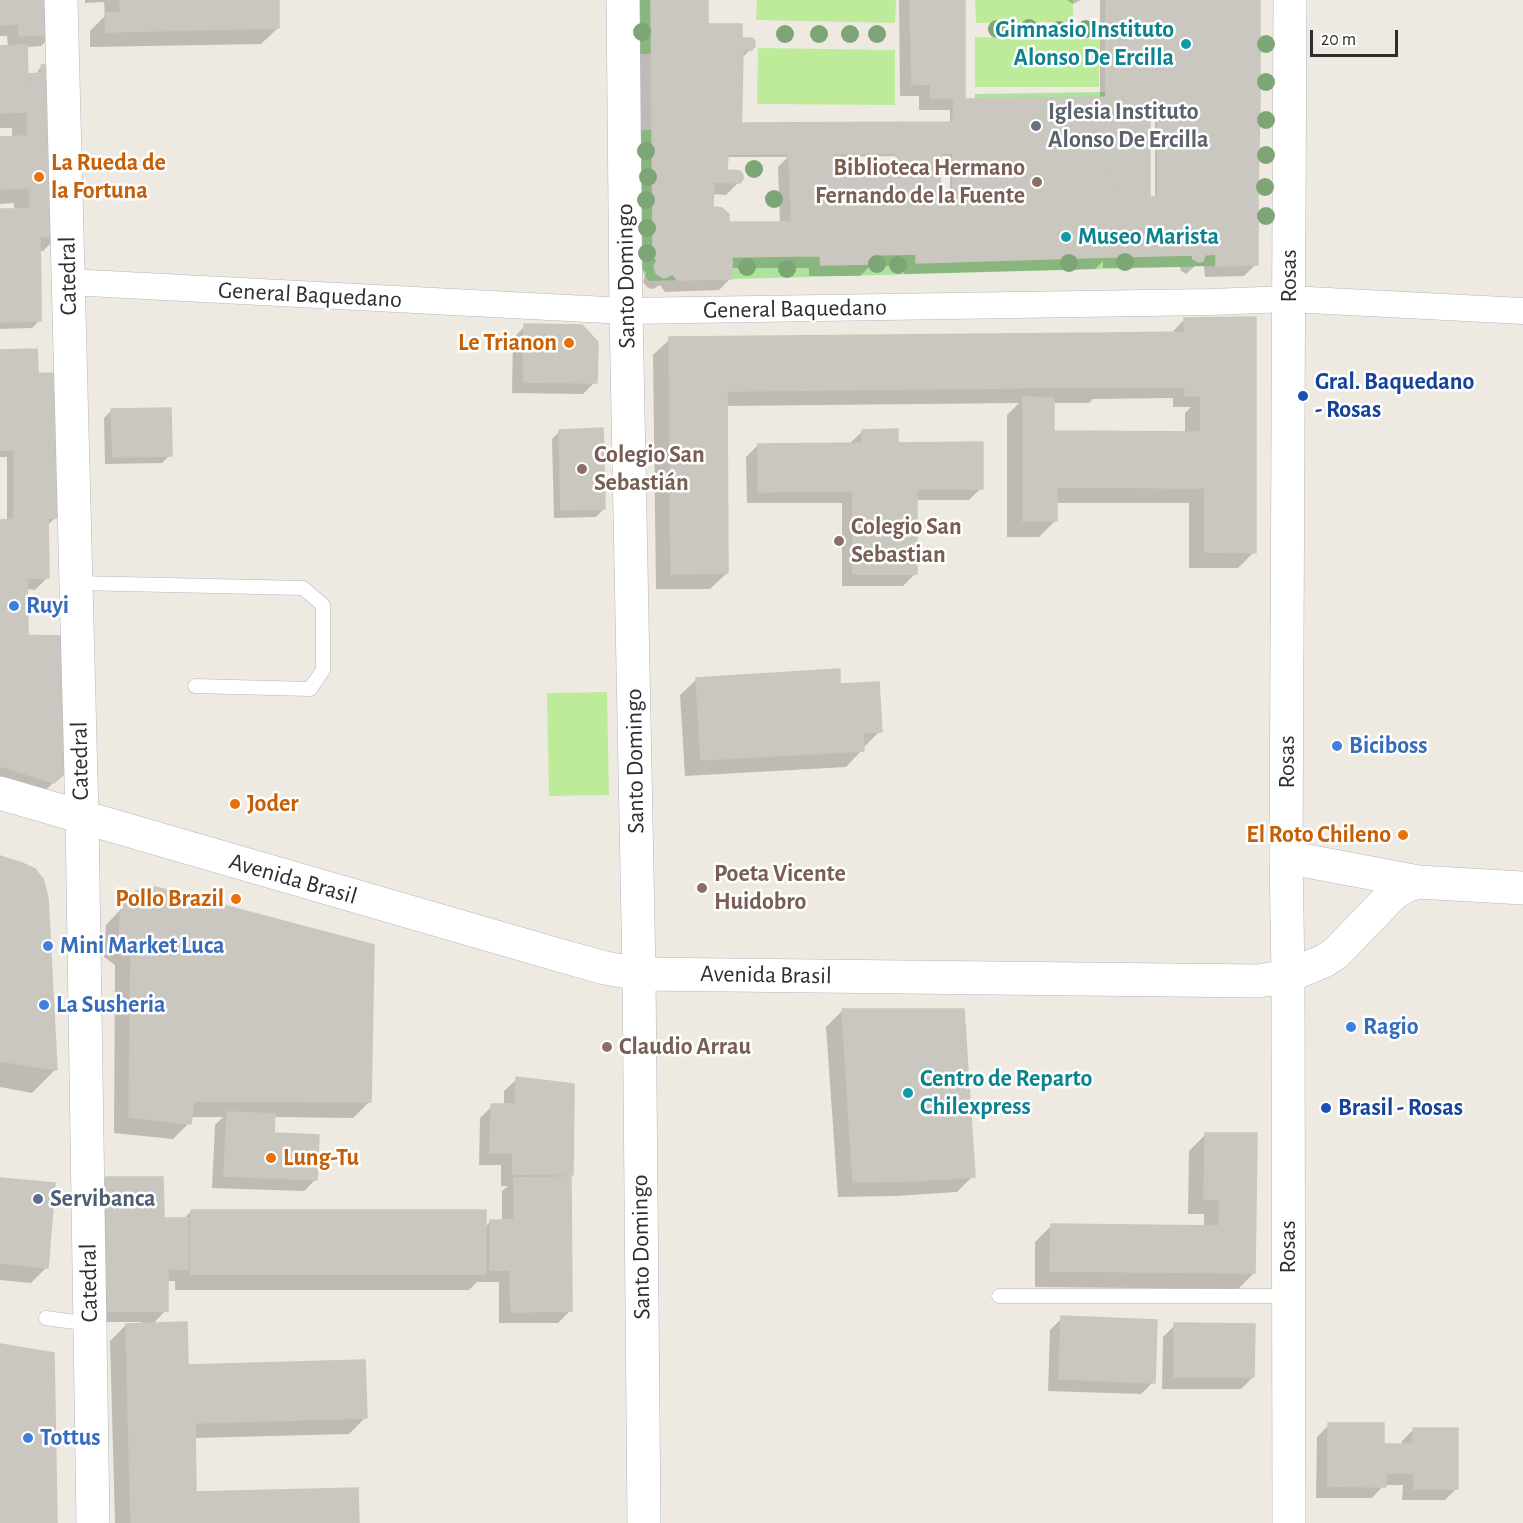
<!DOCTYPE html>
<meta charset="utf-8">
<style>
body{margin:0}
#map{position:relative;width:1523px;height:1523px;overflow:hidden;background:#efeae1;font-family:"Alegreya Sans",sans-serif}
canvas{display:block}
.scale{position:absolute;left:1310px;top:30px;width:88px;height:27px;box-sizing:border-box;border:3px solid #2e2e2e;border-top:0;padding-left:8px;font-size:18px;line-height:21px;white-space:nowrap;color:#2e2e2e;-webkit-text-stroke:4px #fff;paint-order:stroke}
</style>
<div id="map">
<canvas width="1523" height="1523"></canvas>
<div class="scale">20 m</div>
</div>
<script>
const g = document.querySelector('canvas').getContext('2d');
g.lineJoin = 'round';
function fillPath(path, color) {
  g.fillStyle = color;
  g.fill(path, 'evenodd');
}
function poly(rows) {
  const path = new Path2D();
  for (const r of rows) {
    path.moveTo(r[0], r[1]);
    for (let i = 2; i < r.length; i += 2) path.lineTo(r[i], r[i + 1]);
  }
  return path;
}
function stroke(path, color, width, dash) {
  g.strokeStyle = color;
  g.lineWidth = width;
  g.lineCap = dash ? 'butt' : 'round';
  g.setLineDash(dash || []);
  g.stroke(path);
}
function label(font, color, halo, rows, align = 'center') {
  g.font = font + ' "Alegreya Sans",sans-serif';
  g.lineWidth = 5;
  g.setLineDash([]);
  g.textBaseline = 'middle';
  g.strokeStyle = halo;
  g.fillStyle = color;
  for (const [text, x, y, turn = 0] of rows) {
    g.save();
    g.translate(x, y);
    g.rotate((+turn || 0) * Math.PI / 180);
    g.textAlign = isNaN(turn) ? turn : align;
    if (halo) g.strokeText(text, 0, 0);
    g.fillText(text, 0, 0);
    g.restore();
  }
}
fillPath(poly([
 [635,0,651,0,651,54,635,54],
 [1106,92,1106,97,975,99,975,94],
 [636,130,652,130,653,257,657,260,654,270,658,275,660,277,667,278,673,274,677,280,649,281,638,268],
 [916,254,916,263,1192,255,1193,260,1199,262,1203,261,1205,255,1216,254,1216,266,732,279,732,257,820,256,821,265,874,264,873,255]
]), '#ace49e');
fillPath(poly([
 [757,0,896,0,895,23,756,20],
 [975,0,1073,0,1073,22,976,23],
 [975,37,1100,39,1099,87,975,87],
 [758,48,895,50,895,105,757,104],
 [607,692,609,795,549,796,547,693]
]), '#beeb9a');
fillPath(poly([
 [0,0,53,34,41,46,25,47,26,75,38,75,38,70,42,67,52,66,59,235,43,251,38,251,40,320,32,328,0,329,0,211,14,210,14,203,0,204,0,138,12,138,12,128,0,128,0,47,8,47,7,36,0,36],
 [85,0,277,0,278,28,261,44,90,47,90,31,105,16,104,2,85,3],
 [639,0,706,0,706,25,754,46,741,59,740,125,950,123,950,110,919,110,919,96,900,96,899,0,963,0,964,100,1100,99,1100,0,1259,0,1256,264,1244,276,1205,277,1204,266,1195,266,1186,274,1181,271,1180,267,1103,268,1103,261,1095,269,904,274,905,266,870,266,860,276,809,276,809,268,731,268,731,278,719,290,665,292,660,285,653,289,648,288,643,282,646,273,642,269],
 [1148,108,1155,108,1155,196,1255,193,1148,199],
 [896,156,885,167,885,170,835,171,833,173,833,157],
 [939,156,950,156,950,207,939,207],
 [726,157,788,157,778,167,780,224,728,224,711,208,712,194,726,195,739,182,726,172],
 [1067,0,1081,0,1073,4],
 [1185,319,1254,552,1238,568,1189,568,1189,503,1056,503,1056,520,1039,537,1007,537,1007,415,1019,403,725,406,727,573,710,589,656,589,653,355,670,339,1173,334,1173,331],
 [1173,398,1173,407,1191,407,1185,413,1185,433,1052,433,1052,403,1089,403,1093,399],
 [525,326,595,382,583,394,512,393,513,338],
 [0,351,36,373,34,375,55,457,56,517,48,525,47,578,35,590,26,589,26,637,68,769,37,798,0,787,0,522,7,521,7,457,0,457],
 [112,410,170,455,162,463,105,464,104,418],
 [560,431,604,509,596,517,554,518,552,439],
 [863,431,897,444,981,488,969,500,916,500,915,574,903,586,842,586,842,503,747,503,746,457,758,445,850,443],
 [697,679,839,685,880,731,864,747,862,747,862,750,846,767,685,776,680,695],
 [0,858,56,1069,32,1093,0,1087],
 [137,892,369,1102,353,1118,273,1117,272,1134,316,1179,304,1191,212,1188,215,1125,223,1117,190,1117,189,1123,173,1139,114,1133,115,965,104,957,106,925],
 [842,1011,973,1176,957,1192,896,1196,838,1197,826,1027],
 [517,1079,571,1174,567,1179,570,1311,558,1323,499,1323,499,1282,477,1282,469,1290,175,1290,175,1281,166,1281,166,1310,152,1325,187,1366,365,1418,349,1434,194,1438,195,1493,357,1523,115,1523,110,1341,126,1325,142,1325,142,1322,95,1322,94,1190,106,1178,162,1220,183,1220,191,1211,485,1227,490,1222,502,1221,502,1191,508,1186,501,1186,501,1165,479,1165,480,1118,492,1106,504,1106,504,1091],
 [1205,1135,1254,1273,1238,1289,1035,1287,1035,1242,1052,1225,1204,1227,1204,1214,1188,1214,1189,1151],
 [0,1180,47,1267,31,1283,0,1280],
 [1062,1318,1153,1382,1141,1394,1048,1391,1050,1330],
 [1175,1325,1253,1377,1241,1389,1162,1389,1163,1337],
 [1329,1425,1383,1446,1402,1446,1402,1441,1414,1429,1457,1488,1445,1500,1402,1500,1403,1485,1384,1485,1372,1498,1316,1498,1317,1437]
]), '#0003');
const building = poly([
 [0,0,58,0,55,35,19,36,19,24,0,25,0,0],
 [120,0,279,0,279,28,106,32,105,13,121,13,120,0],
 [651,0,708,0,708,24,742,24,742,38,752,38,755,41,755,46,752,50,743,51,741,143,729,143,727,170,740,171,743,175,743,179,740,183,714,182,713,207,722,208,729,214,729,222,792,222,793,256,732,257,732,279,677,280,673,274,664,278,658,275,656,273,654,266,657,260,653,257,651,0],
 [910,0,965,0,965,99,930,98,931,84,912,84,910,0],
 [1106,0,1111,0,1114,257,1109,257,1107,160,966,161,967,205,953,205,953,153,728,154,729,143,741,143,741,123,953,122,954,99,965,99,966,155,1106,154,1106,0],
 [1111,0,1260,0,1260,96,1111,97,1111,0],
 [27,45,28,84,0,85,0,46,27,45],
 [41,65,54,65,55,84,28,84,28,74,42,73,41,65],
 [58,84,59,160,0,162,0,137,28,136,28,112,0,113,0,85,58,84],
 [1260,96,1258,195,1158,197,1158,97,1260,96],
 [1107,97,1106,154,966,155,965,99,1107,97],
 [1111,97,1150,97,1150,197,1258,195,1258,265,1216,266,1216,254,1205,255,1203,261,1199,262,1193,259,1192,255,1114,257,1111,97],
 [941,153,940,205,1108,204,1109,257,916,263,916,254,873,255,874,264,821,265,820,256,793,256,789,154,834,154,835,206,896,206,896,154,941,153],
 [59,160,60,236,0,237,0,209,30,209,29,188,0,189,0,162,59,160],
 [1107,160,1108,204,967,205,966,161,1107,160],
 [896,168,896,206,835,206,835,169,896,168],
 [40,236,41,298,0,299,0,237,40,236],
 [41,298,41,321,0,322,0,299,41,298],
 [1256,317,1256,395,1185,396,1184,318,1256,317],
 [524,324,582,325,598,342,597,383,524,382,524,324],
 [1184,332,1185,387,1106,387,1106,333,1184,332],
 [1106,333,1106,387,727,391,728,573,671,574,669,337,1106,333],
 [37,349,38,373,0,374,0,350,37,349],
 [63,373,64,450,0,450,0,374,63,373],
 [1201,395,1256,395,1256,553,1205,552,1205,488,1057,487,1057,521,1023,521,1023,397,1054,398,1054,431,1201,432,1201,395],
 [171,408,172,456,113,457,111,409,171,408],
 [603,428,605,509,561,510,559,430,603,428],
 [898,429,898,443,983,442,983,489,917,489,917,574,853,574,853,491,758,492,758,444,862,443,862,430,898,429],
 [14,450,57,450,57,518,14,519,14,450],
 [48,518,49,578,0,578,0,520,48,518],
 [0,578,27,578,28,635,0,635,0,578],
 [0,635,66,636,67,695,0,693,0,635],
 [840,669,840,684,879,682,882,732,863,733,864,751,701,760,696,678,840,669],
 [0,693,67,695,69,770,54,783,0,766,0,693],
 [0,856,22,863,35,869,43,879,48,898,57,1070,0,1061,0,856],
 [155,887,374,945,371,1102,194,1101,191,1124,129,1117,131,949,119,940,121,907,136,891,155,887],
 [842,1009,964,1009,975,1177,913,1181,853,1182,842,1009],
 [516,1077,574,1084,573,1175,513,1174,513,1153,490,1153,491,1104,516,1104,516,1077],
 [227,1112,275,1114,274,1133,319,1135,317,1180,224,1176,227,1112],
 [1205,1133,1257,1133,1255,1273,1050,1271,1051,1224,1219,1226,1220,1199,1204,1199,1205,1133],
 [106,1177,163,1177,164,1218,188,1218,188,1269,168,1269,168,1311,107,1311,106,1177],
 [571,1177,572,1311,511,1312,510,1270,490,1270,490,1220,514,1220,514,1178,571,1177],
 [0,1178,55,1183,48,1268,0,1263,0,1178],
 [191,1210,486,1210,486,1274,191,1274,191,1210],
 [1061,1316,1157,1320,1155,1383,1059,1379,1061,1316],
 [187,1322,188,1365,365,1360,367,1418,195,1423,196,1492,358,1488,359,1523,131,1523,126,1324,187,1322],
 [1174,1323,1255,1324,1254,1377,1174,1377,1174,1323],
 [0,1344,54,1353,57,1523,0,1523,0,1344],
 [1328,1423,1384,1423,1384,1444,1413,1444,1413,1428,1458,1428,1458,1489,1414,1489,1414,1473,1386,1473,1386,1487,1328,1486,1328,1423]
]);
fillPath(building, '#cac7c0');
stroke(building, '#cac7ba', 1.5);
const lane = poly([
 [76,583,303,588,323,605,323,670,310,689,195,686],
 [999,1296,1288,1296],
 [46,1318,89,1324]
]);
const street = poly([
 [68,282,626,311,1210,302,1289,299,1523,311]
]);
const secondary = poly([
 [61,0,82,817,93,1523],
 [623,0,626,311,639,974,644,1523],
 [0,793,562,956,605,968,639,974,1259,981,1288,976,1324,961,1336,953,1394,893,1404,887,1418,882,1523,888],
 [1286,857,1418,882],
 [1289,1523,1288,976,1286,857,1290,0]
]);
stroke(lane, '#b4b4c0', 15);
stroke(street, '#b4b4c0', 27);
stroke(secondary, '#b4b4c0', 34);
stroke(lane, '#fff', 14);
stroke(street, '#fff', 26);
stroke(secondary, '#fff', 33);
g.fillStyle = '#7ea575';
for (const [x, y] of [
 [1029,28],
 [997,29],
 [1086,29],
 [1059,30],
 [642,32],
 [785,34],
 [819,34],
 [850,34],
 [877,34],
 [1266,44],
 [1266,82],
 [1266,120],
 [646,151],
 [1266,155],
 [754,169],
 [648,177],
 [1265,187],
 [774,199],
 [646,200],
 [1266,216],
 [647,228],
 [647,253],
 [1125,262],
 [1069,263],
 [877,264],
 [898,265],
 [747,267],
 [787,269]
]) {
  g.beginPath();
  g.arc(x, y, 9, 0, 2 * Math.PI);
  g.fill();
}
for (const [x, y, r, color] of [
 [1186,44,6,"#0f9aa8"],
 [1036,126,6,"#6b7280"],
 [39,177,6,"#e8710a"],
 [1037,182,6,"#8d6e63"],
 [1066,237,6,"#0f9aa8"],
 [569,343,6,"#e8710a"],
 [1303,396,6,"#1a4fb4"],
 [582,469,6,"#8d6e63"],
 [839,541,6,"#8d6e63"],
 [14,606,6,"#3f7fe0"],
 [1337,746,6,"#3f7fe0"],
 [235,804,6,"#e8710a"],
 [1403,835,6,"#e8710a"],
 [702,888,6,"#8d6e63"],
 [236,899,6,"#e8710a"],
 [48,946,6,"#3f7fe0"],
 [44,1005,6,"#3f7fe0"],
 [1351,1027,6,"#3f7fe0"],
 [607,1047,6,"#8d6e63"],
 [908,1093,6,"#0f9aa8"],
 [1326,1108,6,"#1a4fb4"],
 [271,1158,6,"#e8710a"],
 [38,1199,6,"#5c6f8a"],
 [28,1438,6,"#3f7fe0"]
]) {
  const dot = new Path2D();
  dot.arc(x, y, r, 0, 2 * Math.PI);
  g.fillStyle = color;
  g.fill(dot);
  stroke(dot, '#fff', 2);
}
label('bold 24px', '#0d838f', '#fff', [
 ["Gimnasio Instituto",1174,30,"right"],
 ["Alonso De Ercilla",1174,58,"right"],
 ["Museo Marista",1078,237],
 ["Centro de Reparto",920,1079],
 ["Chilexpress",920,1107]
], 'left');
label('bold 24px', '#5b616d', '#fff', [
 ["Iglesia Instituto",1048,112],
 ["Alonso De Ercilla",1048,140]
], 'left');
label('bold 24px', '#c56008', '#fff', [
 ["La Rueda de",51,163],
 ["la Fortuna",51,191],
 ["Le Trianon",557,343,"right"],
 ["Joder",247,804],
 ["El Roto Chileno",1391,835,"right"],
 ["Pollo Brazil",224,899,"right"],
 ["Lung-Tu",283,1158]
], 'left');
label('bold 24px', '#785e54', '#fff', [
 ["Biblioteca Hermano",1025,168,"right"],
 ["Fernando de la Fuente",1025,196,"right"],
 ["Colegio San",594,455],
 ["Sebastián",594,483],
 ["Colegio San",851,527],
 ["Sebastian",851,555],
 ["Poeta Vicente",714,874],
 ["Huidobro",714,902],
 ["Claudio Arrau",619,1047]
], 'left');
label('24px', '#2e2e2e', '#fff', [
 ["Catedral",68,276,-91],
 ["Santo Domingo",626,276,-91],
 ["Rosas",1289,276,-90],
 ["General Baquedano",310,295,3],
 ["General Baquedano",795,309,-1],
 ["Catedral",80,761,-91],
 ["Santo Domingo",635,761,-91],
 ["Rosas",1287,762,-90],
 ["Avenida Brasil",293,879,16],
 ["Avenida Brasil",766,975,1],
 ["Santo Domingo",641,1247,-91],
 ["Rosas",1288,1247,-90],
 ["Catedral",89,1283,-91]
]);
label('bold 24px', '#164399', '#fff', [
 ["Gral. Baquedano",1315,382],
 ["- Rosas",1315,410],
 ["Brasil - Rosas",1338,1108]
], 'left');
label('bold 24px', '#366cbe', '#fff', [
 ["Ruyi",26,606],
 ["Biciboss",1349,746],
 ["Mini Market Luca",60,946],
 ["La Susheria",56,1005],
 ["Ragio",1363,1027],
 ["Tottus",40,1438]
], 'left');
label('bold 24px', '#4e5e75', '#fff', [
 ["Servibanca",50,1199]
], 'left');
</script>
